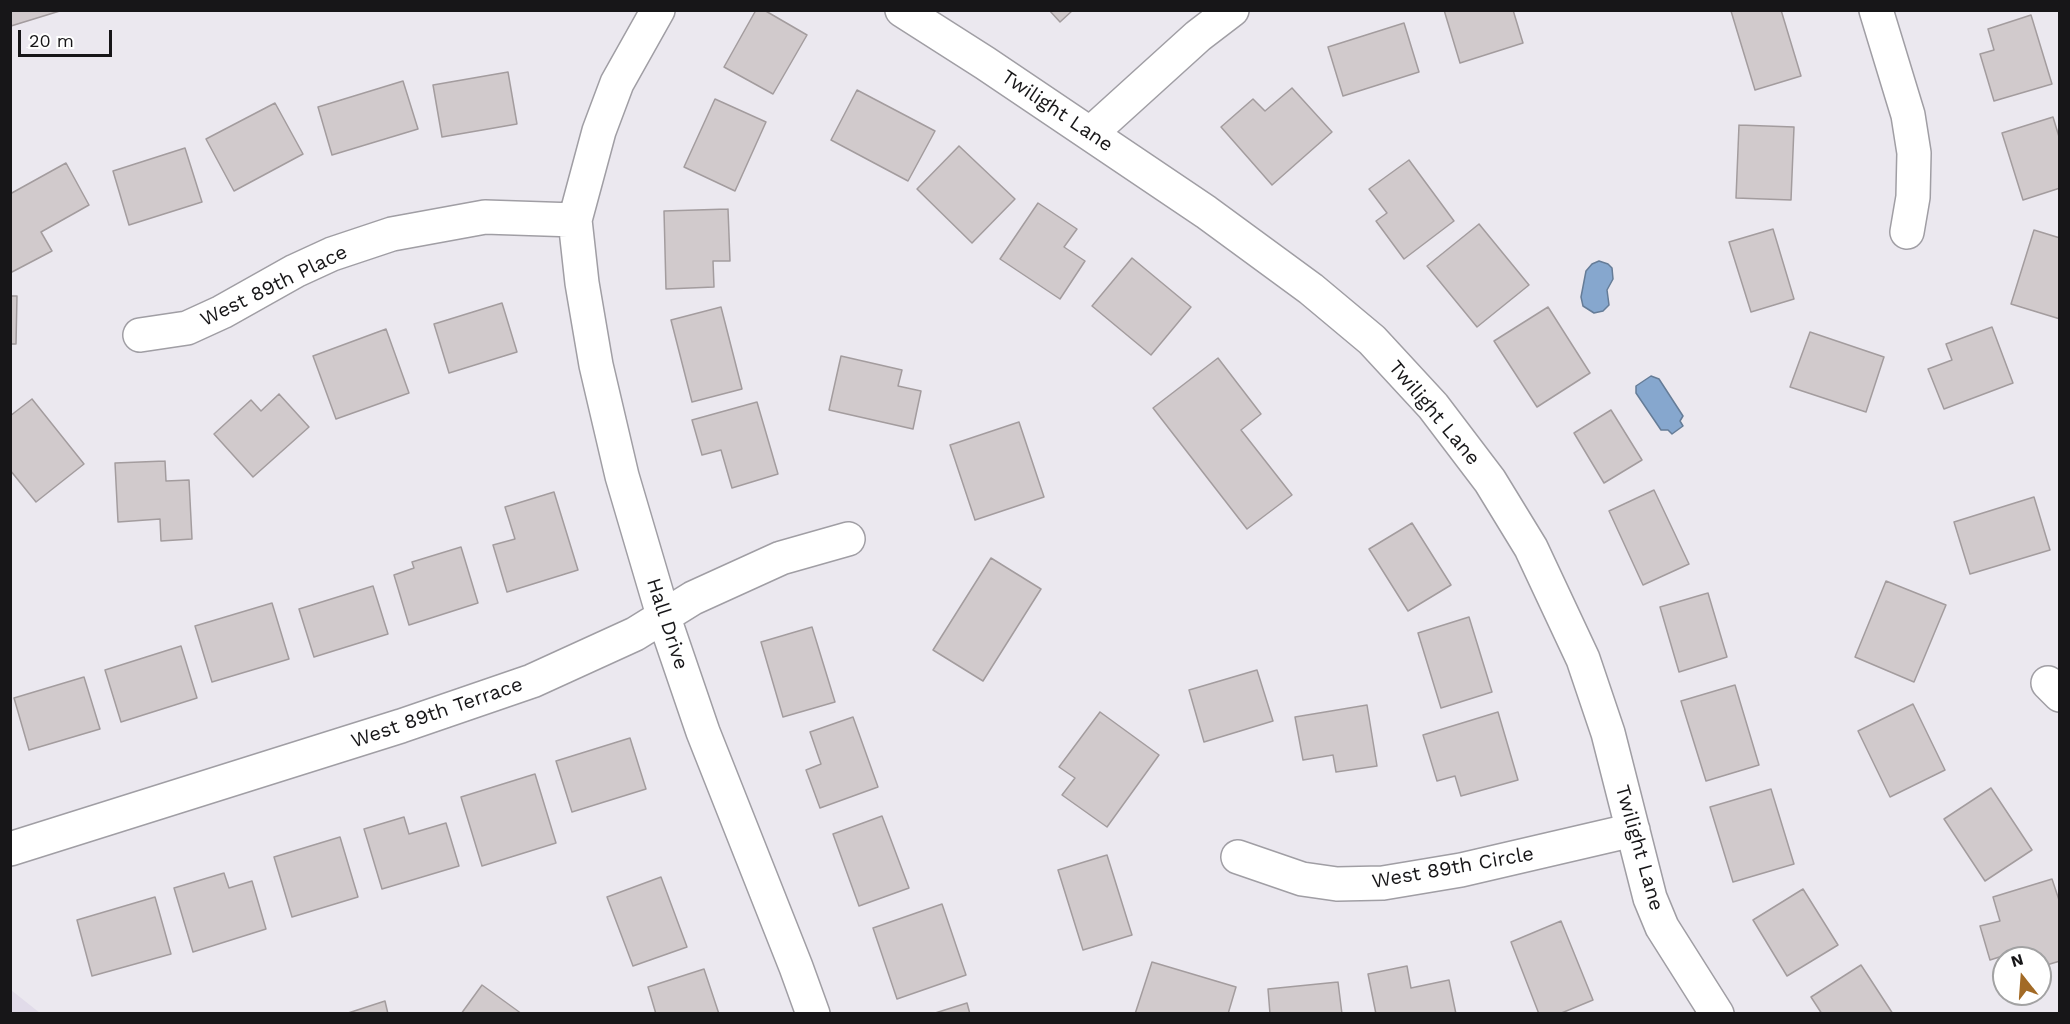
<!DOCTYPE html>
<style>
body{margin:0}
#map{position:relative;width:2070px;height:1024px;overflow:hidden;background:#ebe8ef;font-family:"Work Sans",sans-serif}
canvas{display:block}
.frame{position:absolute;inset:0;border:12px solid #171618;pointer-events:none}
.north{position:absolute;left:1992px;top:946px;width:60px;height:60px;box-sizing:border-box;background:#fff;border:2px solid #a2a2a3;border-radius:50%;rotate:343deg;font-size:16px;font-weight:700;line-height:24px;text-align:center;color:#171618}
.north::after{content:'';display:block;margin:auto;width:21px;height:27px;background:#a26a26;clip-path:polygon(50% 0,100% 100%,50% 72%,0 100%)}
.scale{position:absolute;left:18px;top:30px;width:94px;height:27px;box-sizing:border-box;border:3px solid #171618;border-top:0;padding-left:8px;font-size:18px;line-height:21px;white-space:nowrap;color:#171618;-webkit-text-stroke:4px #fff;paint-order:stroke}
</style>
<div id="map">
<canvas width="2070" height="1024"></canvas>
<div class="frame"></div>
<div class="north">N</div>
<div class="scale">20 m</div>
</div>
<script>
const g = document.querySelector('canvas').getContext('2d');
g.lineJoin = 'round';
function fillPath(path, color) {
  g.fillStyle = color;
  g.fill(path, 'evenodd');
}
function poly(rows) {
  const path = new Path2D();
  for (const r of rows) {
    path.moveTo(r[0], r[1]);
    for (let i = 2; i < r.length; i += 2) path.lineTo(r[i], r[i + 1]);
  }
  return path;
}
function stroke(path, color, width, dash) {
  g.strokeStyle = color;
  g.lineWidth = width;
  g.lineCap = dash ? 'butt' : 'round';
  g.setLineDash(dash || []);
  g.stroke(path);
}
function label(font, color, halo, rows, align = 'center') {
  g.font = font + ' "Work Sans",sans-serif';
  g.lineWidth = 4.5;
  g.setLineDash([]);
  g.textBaseline = 'middle';
  g.strokeStyle = halo;
  g.fillStyle = color;
  for (const [text, x, y, turn = 0] of rows) {
    g.save();
    g.translate(x, y);
    g.rotate((+turn || 0) * Math.PI / 180);
    g.textAlign = isNaN(turn) ? turn : align;
    if (halo) g.strokeText(text, 0, 0);
    g.fillText(text, 0, 0);
    g.restore();
  }
}
fillPath(poly([
 [11,990,40,1013,11,1013]
]), '#e1dbe9');
const water = poly([
 [1599,261,1608,264,1612,268,1613,279,1607,290,1609,305,1603,311,1594,313,1583,306,1581,297,1586,271,1592,264,1599,261],
 [1651,376,1659,379,1683,416,1680,421,1683,426,1672,434,1668,430,1661,430,1636,393,1636,386,1651,376]
]);
fillPath(water, '#86a7ce');
stroke(water, '#657c97', 1.5);
const building = poly([
 [10,10,63,10,11,26,10,10],
 [756,10,764,10,807,35,773,94,724,67,756,10],
 [1049,10,1073,10,1060,22,1049,10],
 [1444,10,1513,10,1523,43,1460,63,1444,10],
 [1781,10,1801,76,1755,90,1731,11,1781,10],
 [2031,15,2052,84,1994,101,1980,54,1994,50,1988,29,2031,15],
 [1404,23,1419,72,1343,96,1328,47,1404,23],
 [508,72,517,124,442,137,433,85,508,72],
 [403,81,418,129,332,155,318,107,403,81],
 [1292,88,1332,132,1272,185,1221,127,1253,99,1265,111,1292,88],
 [857,90,935,131,908,181,831,140,857,90],
 [715,99,766,122,735,191,684,167,715,99],
 [275,103,303,154,234,191,206,139,275,103],
 [2053,117,2060,140,2060,188,2023,200,2002,133,2053,117],
 [1739,125,1794,127,1791,200,1736,198,1739,125],
 [959,146,1015,199,972,243,917,189,959,146],
 [185,148,202,202,129,225,113,171,185,148],
 [1409,160,1454,221,1404,259,1376,221,1387,213,1369,189,1409,160],
 [66,163,89,205,41,232,52,251,12,272,10,269,10,194,66,163],
 [1038,203,1077,229,1064,247,1085,261,1060,299,1000,259,1038,203],
 [728,209,730,261,713,261,714,287,666,289,664,211,728,209],
 [1479,224,1529,285,1477,327,1427,266,1479,224],
 [1773,229,1794,299,1751,312,1729,242,1773,229],
 [2034,230,2060,238,2060,319,2011,304,2034,230],
 [1132,258,1191,307,1151,355,1092,306,1132,258],
 [10,296,17,296,16,344,10,344,10,296],
 [502,303,517,352,449,373,434,324,502,303],
 [721,307,742,389,692,402,671,320,721,307],
 [1548,307,1590,373,1537,407,1494,341,1548,307],
 [1992,327,2013,383,1944,409,1928,369,1952,360,1946,344,1992,327],
 [386,329,409,393,336,419,313,356,386,329],
 [1810,332,1884,357,1866,412,1790,387,1810,332],
 [841,356,902,370,898,386,921,391,913,429,829,410,841,356],
 [1218,358,1261,414,1241,430,1292,495,1247,529,1153,408,1218,358],
 [279,394,309,427,253,477,214,434,251,400,261,411,279,394],
 [32,399,84,464,36,502,10,470,10,416,32,399],
 [757,402,778,474,732,488,721,450,702,455,692,420,757,402],
 [1611,410,1642,460,1604,483,1574,433,1611,410],
 [1019,422,1044,497,975,520,950,445,1019,422],
 [165,461,166,481,189,480,192,539,161,541,160,519,118,522,115,463,165,461],
 [1654,490,1689,564,1643,585,1609,511,1654,490],
 [554,492,578,570,507,592,493,545,515,539,505,507,554,492],
 [2034,497,2050,550,1970,574,1954,522,2034,497],
 [1412,523,1451,585,1408,611,1369,549,1412,523],
 [461,547,478,603,409,625,394,575,414,568,412,562,461,547],
 [991,558,1041,589,983,681,933,650,991,558],
 [1886,581,1946,605,1914,682,1855,657,1886,581],
 [373,586,388,634,314,657,299,609,373,586],
 [1708,593,1727,657,1679,672,1660,607,1708,593],
 [272,603,289,659,212,682,195,626,272,603],
 [1469,617,1492,692,1441,708,1418,633,1469,617],
 [812,627,835,702,783,717,761,642,812,627],
 [181,646,197,698,121,722,105,670,181,646],
 [1257,670,1273,721,1204,742,1189,690,1257,670],
 [84,677,100,729,29,750,14,698,84,677],
 [1735,685,1759,765,1706,781,1681,701,1735,685],
 [1913,704,1945,770,1890,797,1858,731,1913,704],
 [1367,705,1377,766,1336,772,1333,755,1303,760,1295,717,1367,705],
 [1100,712,1159,755,1107,827,1062,795,1075,778,1059,767,1100,712],
 [1498,712,1518,780,1461,796,1455,776,1437,781,1423,735,1498,712],
 [853,717,878,787,820,808,806,770,821,764,810,732,853,717],
 [630,738,646,789,572,812,556,761,630,738],
 [535,774,556,843,482,866,461,797,535,774],
 [1991,788,2032,850,1985,881,1944,819,1991,788],
 [1771,789,1794,864,1733,882,1710,807,1771,789],
 [882,816,909,888,859,906,833,834,882,816],
 [404,817,409,834,446,823,459,866,382,889,364,829,404,817],
 [340,837,358,897,292,917,274,857,340,837],
 [1107,855,1132,935,1083,950,1058,870,1107,855],
 [224,873,229,888,252,881,266,929,193,952,174,888,224,873],
 [661,877,687,947,633,966,607,897,661,877],
 [2052,879,2060,903,2060,961,2040,967,2040,958,2014,958,2012,953,1990,960,1980,926,2000,921,1993,897,2052,879],
 [1803,889,1838,945,1787,976,1753,920,1803,889],
 [155,897,171,954,92,976,77,920,155,897],
 [942,904,966,975,897,999,873,928,942,904],
 [1561,921,1593,1000,1559,1014,1539,1014,1511,942,1561,921],
 [1152,962,1236,987,1228,1014,1135,1014,1152,962],
 [1861,965,1893,1014,1822,1014,1811,997,1861,965],
 [1407,966,1411,988,1449,980,1456,1014,1376,1014,1368,974,1407,966],
 [704,969,719,1014,656,1014,648,987,704,969],
 [1338,982,1342,1014,1270,1014,1268,989,1338,982],
 [482,985,522,1014,461,1014,482,985],
 [385,1001,388,1014,345,1014,385,1001],
 [967,1003,970,1014,932,1014,967,1003]
]);
fillPath(building, '#d1cacc');
stroke(building, '#a39c9e', 1.5);
const minor = poly([
 [658,10,617,83,599,131,575,220,582,283,596,365,622,476,663,615,703,732,796,967,813,1014],
 [902,10,985,63,1206,212,1311,289,1372,340,1433,406,1490,481,1531,548,1583,659,1608,733,1650,898,1662,927,1717,1014],
 [1876,10,1908,115,1914,153,1913,197,1907,232],
 [1091,133,1198,36,1232,10],
 [140,335,187,328,222,312,295,271,332,254,392,234,485,217,575,220],
 [2048,683,2060,695],
 [10,849,401,726,532,681,635,634,693,598,781,558,848,539],
 [1238,857,1302,879,1337,884,1383,883,1461,870,1633,830]
]);
stroke(minor, '#a09ea4', 36);
stroke(minor, '#fff', 33);
label('20px', '#171618', '#fff', [
 ["Twilight Lane",1057,111,34],
 ["West 89th Place",274,286,-26],
 ["Twilight Lane",1434,413,50],
 ["Hall Drive",667,624,72],
 ["West 89th Terrace",437,713,-19],
 ["Twilight Lane",1639,848,74],
 ["West 89th Circle",1453,868,-10]
]);
</script>
